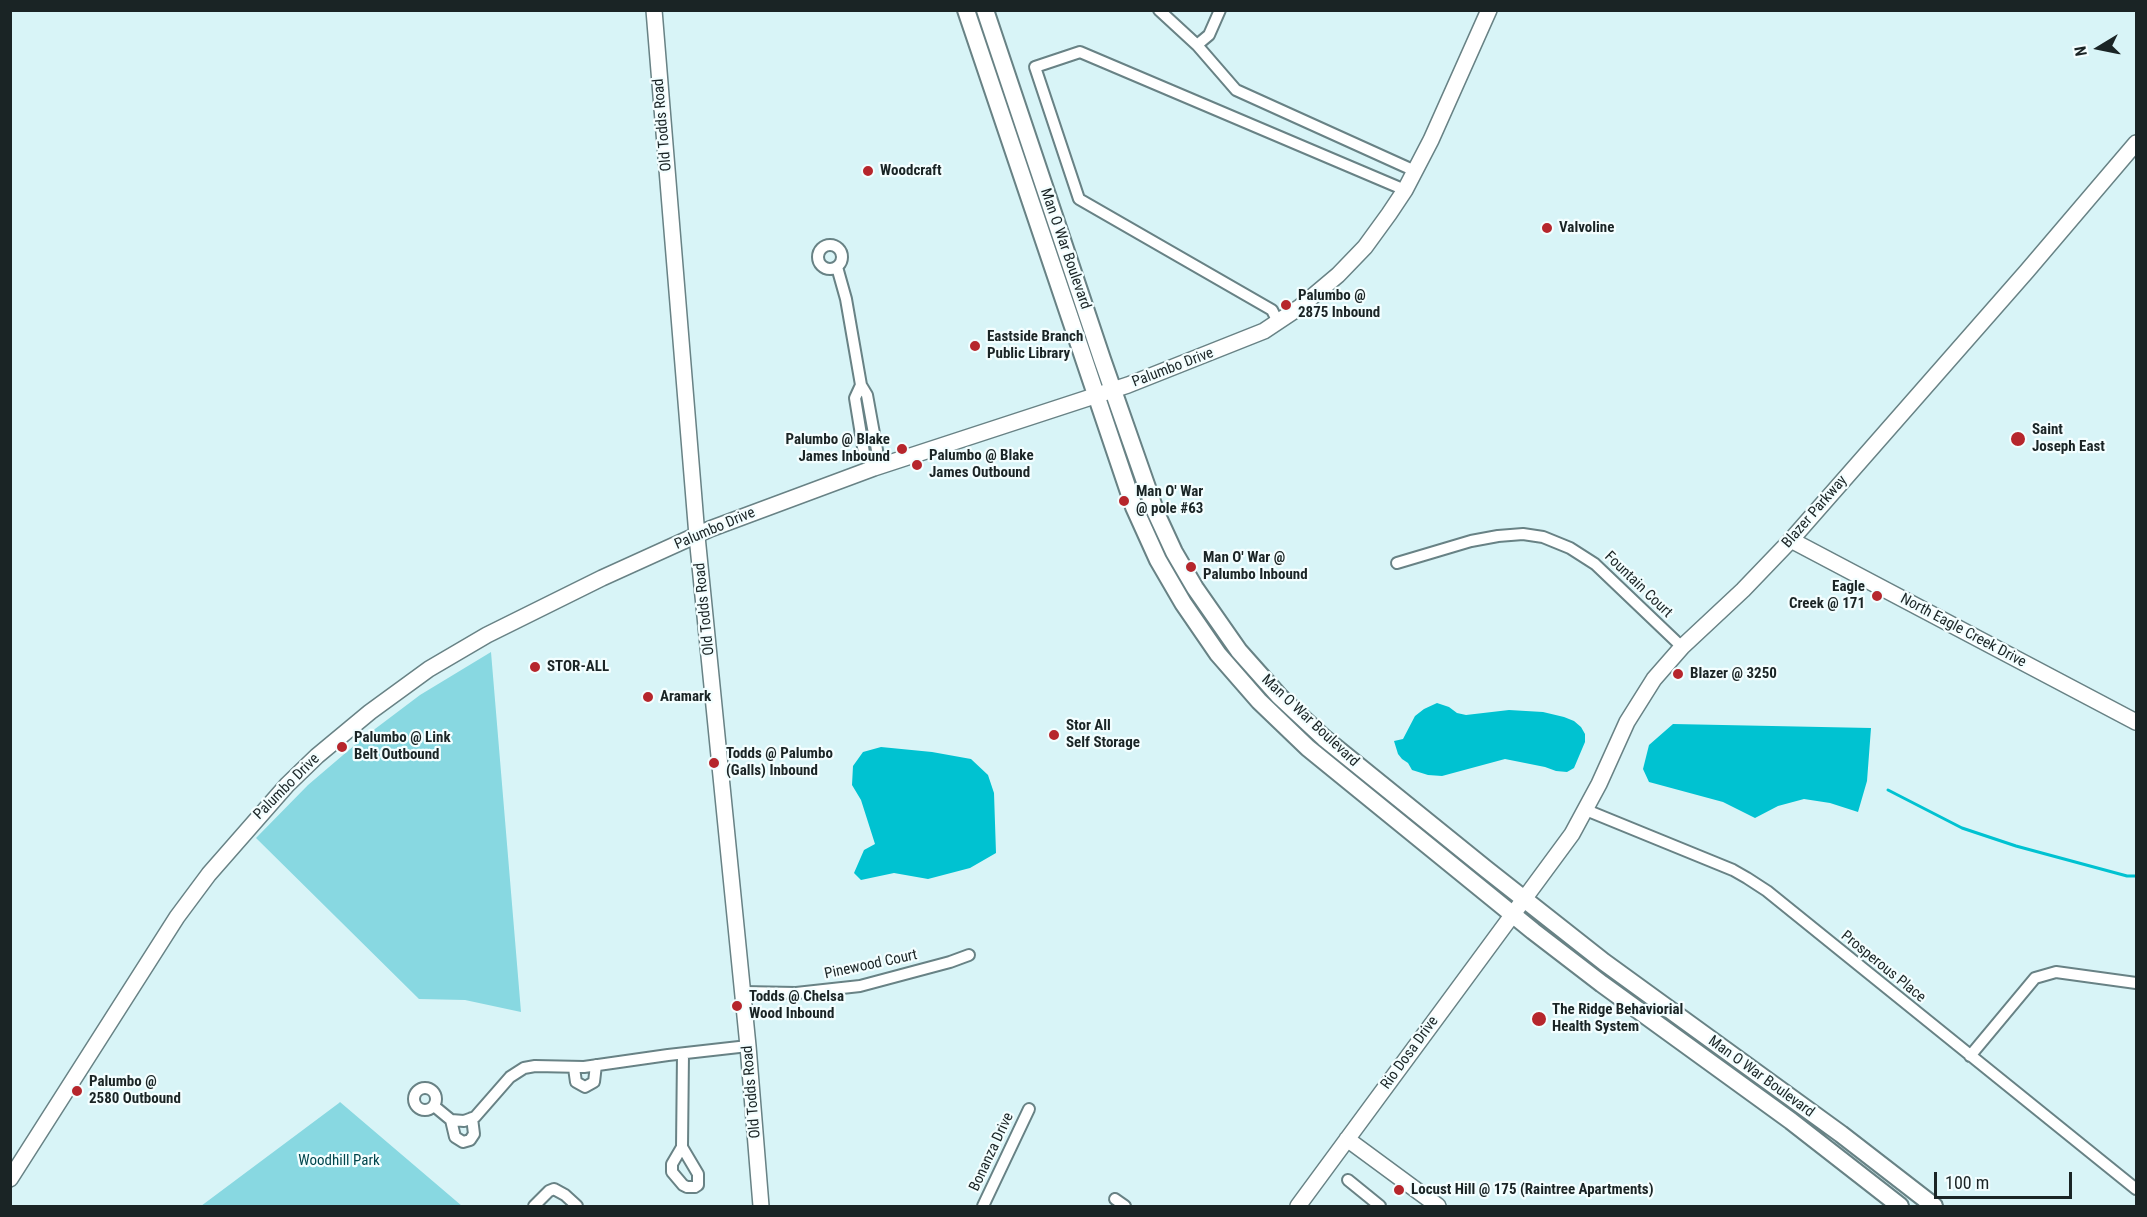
<!DOCTYPE html>
<style>
body{margin:0}
#map{position:relative;width:2147px;height:1217px;overflow:hidden;background:#d8f4f7;font-family:"Roboto Condensed",sans-serif}
canvas{display:block}
.frame{position:absolute;inset:0;border:12px solid #1a2425;pointer-events:none}
.north{position:absolute;left:2069px;top:18px;width:60px;height:60px;-webkit-text-stroke:4px #f3feff;paint-order:stroke;rotate:260deg;font-size:16px;font-weight:700;line-height:24px;text-align:center;color:#1a2425}
.north::after{content:'';display:block;margin:auto;width:21px;height:27px;background:#1a2425;clip-path:polygon(50% 0,100% 100%,50% 72%,0 100%)}
.scale{position:absolute;left:1934px;top:1172px;width:138px;height:27px;box-sizing:border-box;border:3px solid #1a2425;border-top:0;padding-left:8px;font-size:18px;line-height:21px;white-space:nowrap;color:#1a2425;-webkit-text-stroke:4px #f3feff;paint-order:stroke}
</style>
<div id="map">
<canvas width="2147" height="1217"></canvas>
<div class="frame"></div>
<div class="north">N</div>
<div class="scale">100 m</div>
</div>
<script>
const g = document.querySelector('canvas').getContext('2d');
g.lineJoin = 'round';
function fillPath(path, color) {
  g.fillStyle = color;
  g.fill(path, 'evenodd');
}
function poly(rows) {
  const path = new Path2D();
  for (const r of rows) {
    if (r.length === 3) {
      path.moveTo(r[0] + r[2], r[1]);
      path.arc(r[0], r[1], r[2], 0, 2 * Math.PI);
      continue;
    }
    path.moveTo(r[0], r[1]);
    for (let i = 2; i < r.length; i += 2) path.lineTo(r[i], r[i + 1]);
  }
  return path;
}
function stroke(path, color, width, dash) {
  g.strokeStyle = color;
  g.lineWidth = width;
  g.lineCap = dash ? 'butt' : 'round';
  g.setLineDash(dash || []);
  g.stroke(path);
}
function label(font, color, halo, rows, align = 'center') {
  g.font = font + ' "Roboto Condensed",sans-serif';
  g.lineWidth = 4.5;
  g.setLineDash([]);
  g.textBaseline = 'middle';
  g.strokeStyle = halo;
  g.fillStyle = color;
  for (const [text, x, y, turn = 0] of rows) {
    g.save();
    g.translate(x, y);
    g.rotate((+turn || 0) * Math.PI / 180);
    g.textAlign = isNaN(turn) ? turn : align;
    if (halo) g.strokeText(text, 0, 0);
    g.fillText(text, 0, 0);
    g.restore();
  }
}
fillPath(poly([
 [491,652,521,1012,465,1000,419,999,256,838,308,785,363,738,420,695],
 [340,1102,462,1206,201,1206,339,1103]
]), '#88d8e1');
fillPath(poly([
 [1437,703,1449,707,1457,713,1466,715,1509,710,1543,712,1564,717,1574,721,1581,727,1585,734,1585,742,1574,768,1567,772,1556,771,1545,767,1505,759,1442,776,1428,775,1412,770,1408,763,1402,759,1398,754,1394,741,1403,739,1415,716,1424,709],
 [1673,724,1871,728,1867,781,1858,812,1830,803,1804,799,1778,806,1755,818,1723,802,1649,782,1643,769,1649,745],
 [881,747,932,752,971,759,988,775,994,793,996,853,970,868,928,879,894,873,861,880,854,873,864,850,875,844,861,800,852,785,853,766,863,752]
]), '#00c2d1');
stroke(poly([
 [1888,790,1962,828,2016,846,2127,876,2136,876]
]), '#00c2d1', 3);
const street = poly([
 [1159,10,1197,45,1236,90,1415,171],
 [1197,45,1209,35,1220,10],
 [830,257,12],
 [837,267,846,299,861,385,867,395,877,450,874,468],
 [1278,322,1272,310,1079,199,1035,67,1080,52,1405,190],
 [861,385,855,398,864,453,874,468],
 [1397,563,1471,541,1498,536,1523,534,1543,537,1570,548,1595,564,1682,647],
 [1586,810,1733,870,1747,878,1767,891,2136,1189],
 [742,992,796,993,860,986,950,962,969,955],
 [1970,1056,2035,978,2056,972,2136,983],
 [574,1068,576,1082,585,1087,594,1082,596,1065],
 [425,1099,11],
 [434,1106,451,1120,464,1121,475,1117,510,1077,524,1068,535,1066,584,1067,668,1055,748,1046],
 [451,1120,455,1137,463,1142,470,1140,474,1134,472,1118],
 [682,1147,698,1174,698,1185,695,1187,687,1187,683,1185,672,1172,672,1164,682,1147,683,1054],
 [1348,1180,1380,1206],
 [1115,1199,1125,1206],
 [534,1206,549,1191,554,1189,565,1195,577,1206],
 [983,1206,1029,1109]
]);
const secondary = poly([
 [654,10,697,536,748,1046,761,1206],
 [1791,540,2136,722],
 [1347,1139,1438,1206],
 [10,1179,177,917,209,874,287,785,317,756,370,712,429,669,487,635,602,578,710,529,874,468,1128,385,1264,331,1300,307,1338,275,1365,247,1389,214,1405,190,1431,140,1489,10],
 [1298,1206,1572,834,1599,784,1627,722,1654,679,1682,647,1743,590,1791,540,2027,271,2136,143]
]);
const primary = poly([
 [966,10,1134,507,1158,560,1183,603,1218,654,1259,701,1308,748,1533,931,1602,984,1791,1121,1900,1206],
 [985,10,1102,359,1156,513,1174,552,1195,588,1239,651,1279,696,1324,738,1486,869,1604,962,1841,1134,1934,1206]
]);
stroke(street, '#688285', 14);
stroke(secondary, '#688285', 18);
stroke(primary, '#688285', 20);
stroke(street, '#fff', 10);
stroke(secondary, '#fff', 15);
stroke(primary, '#fff', 16);
for (const [x, y, r, color] of [
 [868,171,6,"#b6262c"],
 [1547,228,6,"#b6262c"],
 [1286,305,6,"#b6262c"],
 [975,346,6,"#b6262c"],
 [2018,439,8,"#b6262c"],
 [902,449,6,"#b6262c"],
 [917,465,6,"#b6262c"],
 [1124,501,6,"#b6262c"],
 [1191,567,6,"#b6262c"],
 [1877,596,6,"#b6262c"],
 [535,667,6,"#b6262c"],
 [1678,674,6,"#b6262c"],
 [648,697,6,"#b6262c"],
 [1054,735,6,"#b6262c"],
 [342,747,6,"#b6262c"],
 [714,763,6,"#b6262c"],
 [737,1006,6,"#b6262c"],
 [1539,1019,8,"#b6262c"],
 [77,1091,6,"#b6262c"],
 [1399,1190,6,"#b6262c"]
]) {
  const dot = new Path2D();
  dot.arc(x, y, r, 0, 2 * Math.PI);
  g.fillStyle = color;
  g.fill(dot);
  stroke(dot, '#f3feff', 2);
}
label('15px', '#1a2425', '#f3feff', [
 ["Old Todds Road",663,125,-95],
 ["Man O War Boulevard",1065,249,71],
 ["Palumbo Drive",1173,368,-21],
 ["Blazer Parkway",1815,512,-49],
 ["Palumbo Drive",715,529,-23],
 ["Fountain Court",1638,585,44],
 ["Old Todds Road",705,609,-96],
 ["North Eagle Creek Drive",1963,631,28],
 ["Man O War Boulevard",1310,721,43],
 ["Palumbo Drive",287,787,-45],
 ["Pinewood Court",871,965,-12],
 ["Prosperous Place",1883,967,39],
 ["Rio Dosa Drive",1410,1053,-54],
 ["Man O War Boulevard",1761,1077,36],
 ["Old Todds Road",752,1092,-95],
 ["Bonanza Drive",992,1152,-65]
]);
label('bold 15px', '#1a2425', '#f3feff', [
 ["Woodcraft",880,171],
 ["Valvoline",1559,228],
 ["Palumbo @",1298,296],
 ["2875 Inbound",1298,313],
 ["Eastside Branch",987,337],
 ["Public Library",987,354],
 ["Saint",2032,430],
 ["Joseph East",2032,447],
 ["Palumbo @ Blake",890,440,"right"],
 ["James Inbound",890,457,"right"],
 ["Palumbo @ Blake",929,456],
 ["James Outbound",929,473],
 ["Man O' War",1136,492],
 ["@ pole #63",1136,509],
 ["Man O' War @",1203,558],
 ["Palumbo Inbound",1203,575],
 ["Eagle",1865,587,"right"],
 ["Creek @ 171",1865,604,"right"],
 ["STOR-ALL",547,667],
 ["Blazer @ 3250",1690,674],
 ["Aramark",660,697],
 ["Stor All",1066,726],
 ["Self Storage",1066,743],
 ["Palumbo @ Link",354,738],
 ["Belt Outbound",354,755],
 ["Todds @ Palumbo",726,754],
 ["(Galls) Inbound",726,771],
 ["Todds @ Chelsa",749,997],
 ["Wood Inbound",749,1014],
 ["The Ridge Behaviorial",1552,1010],
 ["Health System",1552,1027],
 ["Palumbo @",89,1082],
 ["2580 Outbound",89,1099],
 ["Locust Hill @ 175 (Raintree Apartments)",1411,1190]
], 'left');
label('15px', '#00464d', '#f3feff', [
 ["Woodhill Park",339,1161]
]);
</script>
